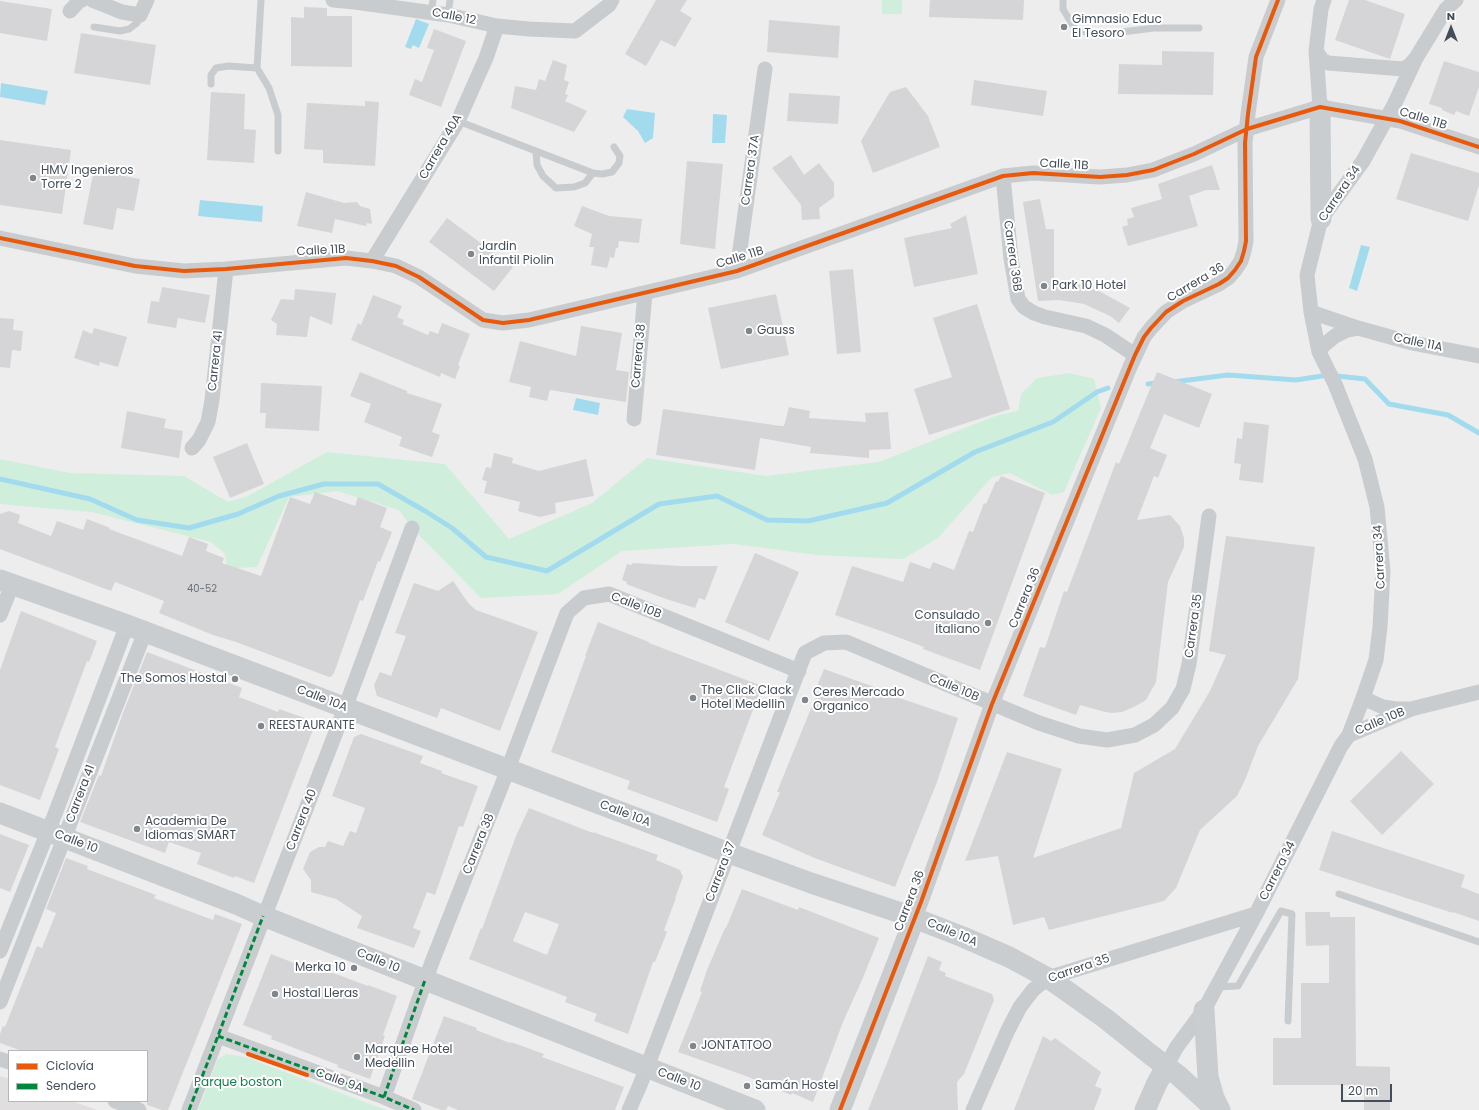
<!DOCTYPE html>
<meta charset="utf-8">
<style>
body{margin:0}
#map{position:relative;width:1479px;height:1110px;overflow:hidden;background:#eeeded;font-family:Poppins,sans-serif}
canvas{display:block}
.legend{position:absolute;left:8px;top:1050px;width:140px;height:52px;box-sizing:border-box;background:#fff;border:1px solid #b4b8bd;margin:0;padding:5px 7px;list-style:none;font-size:12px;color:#444e5a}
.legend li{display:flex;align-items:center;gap:8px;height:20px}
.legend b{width:20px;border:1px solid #b4b8bd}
.north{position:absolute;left:1431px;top:8px;width:40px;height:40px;-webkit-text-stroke:3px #fff;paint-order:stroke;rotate:0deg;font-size:11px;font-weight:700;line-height:16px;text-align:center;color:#444e5a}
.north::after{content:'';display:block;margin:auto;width:14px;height:18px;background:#444e5a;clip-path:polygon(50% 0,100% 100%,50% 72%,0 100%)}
.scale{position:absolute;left:1341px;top:1084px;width:51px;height:18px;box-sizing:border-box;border:2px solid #444e5a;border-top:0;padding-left:5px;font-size:12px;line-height:14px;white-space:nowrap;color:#444e5a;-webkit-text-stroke:3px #fff;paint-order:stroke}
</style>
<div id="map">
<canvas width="1479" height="1110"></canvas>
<ul class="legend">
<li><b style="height:5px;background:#e8590c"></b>Ciclovía</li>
<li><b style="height:5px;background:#00873e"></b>Sendero</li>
</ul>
<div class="north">N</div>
<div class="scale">20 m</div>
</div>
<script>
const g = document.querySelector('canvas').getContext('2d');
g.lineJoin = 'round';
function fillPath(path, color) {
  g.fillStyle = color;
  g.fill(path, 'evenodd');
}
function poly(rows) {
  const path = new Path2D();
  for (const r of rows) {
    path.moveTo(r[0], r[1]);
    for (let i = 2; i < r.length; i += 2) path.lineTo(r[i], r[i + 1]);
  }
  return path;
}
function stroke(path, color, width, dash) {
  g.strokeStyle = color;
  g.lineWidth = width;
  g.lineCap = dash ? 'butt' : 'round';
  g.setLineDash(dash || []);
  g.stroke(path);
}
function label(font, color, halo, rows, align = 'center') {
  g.font = font + ' Poppins,sans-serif';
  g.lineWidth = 4;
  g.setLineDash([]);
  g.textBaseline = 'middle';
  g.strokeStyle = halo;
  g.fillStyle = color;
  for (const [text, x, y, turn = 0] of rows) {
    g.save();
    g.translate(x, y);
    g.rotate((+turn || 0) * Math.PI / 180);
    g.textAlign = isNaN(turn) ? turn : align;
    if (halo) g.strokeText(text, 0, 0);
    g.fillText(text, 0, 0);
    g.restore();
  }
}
fillPath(poly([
 [0,1076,9,1079,9,1101,72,1101,97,1110,0,1110]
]), '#e0dedf');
fillPath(poly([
 [882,0,902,0,902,14,882,14],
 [1070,373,1094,379,1101,408,1064,492,1052,495,1010,473,992,477,938,538,903,559,817,555,734,544,622,551,558,594,481,598,412,528,399,510,337,491,289,497,257,567,239,568,232,573,227,569,225,554,211,542,91,512,0,504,0,459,70,473,184,476,228,502,248,496,327,452,445,464,509,539,592,503,647,458,766,476,879,462,995,416,1018,411,1021,394,1037,378],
 [227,1054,245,1057,386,1110,198,1110,217,1060,221,1057]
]), '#d0eedc');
fillPath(poly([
 [416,19,429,24,419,48,413,45,411,49,405,47],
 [1,83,48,91,45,105,0,97],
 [627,109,655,113,653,138,645,143,638,131,623,117],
 [713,114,727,115,725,143,712,143],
 [200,200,263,206,262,222,198,216],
 [1361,245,1370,247,1357,291,1349,288],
 [576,398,600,403,598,415,573,410]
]), '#a3dbee');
stroke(poly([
 [1173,382,1228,375,1296,380,1328,375,1365,379,1389,404,1448,415,1479,433],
 [1148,384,1157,383],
 [0,479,90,499,137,520,189,528,238,514,279,496,324,484,378,484,425,511,452,528,486,557,547,571,659,504,717,496,767,520,808,521,887,503,975,452,1053,422,1097,392,1108,388]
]), '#a3dbee', 5);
fillPath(poly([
 [656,0,687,0,680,11,692,18,675,47,661,40,646,66,625,54],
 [930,0,1024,0,1023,20,929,17],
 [1349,0,1365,0,1405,14,1390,59,1335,40],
 [0,1,52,9,47,41,0,33],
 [304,7,327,8,327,16,352,16,352,67,291,66,291,17,304,18],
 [769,20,840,26,838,58,767,52],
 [434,29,466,41,441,107,409,95,415,79,422,82,434,50,427,48],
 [81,33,156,45,150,85,74,73],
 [1162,51,1214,52,1213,95,1118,94,1119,64,1162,65],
 [553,60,567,65,564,80,569,82,565,94,568,95,565,101,587,111,574,132,511,108,515,86,536,90,539,79,545,81],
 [1444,61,1479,72,1479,87,1469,116,1456,111,1454,115,1442,110,1442,108,1429,104],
 [974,80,1047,91,1043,116,971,105],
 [906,87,928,116,940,147,873,173,861,141,890,92],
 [211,92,245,94,244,129,256,130,254,163,207,160],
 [789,93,840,96,838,124,787,121],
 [365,101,379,102,375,166,323,163,323,150,304,149,307,103,365,106],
 [0,140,71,150,62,214,0,205],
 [1411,153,1479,173,1479,185,1468,221,1396,199],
 [791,155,804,175,819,163,834,183,834,197,819,208,820,219,802,220,801,205,772,168],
 [687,161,723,164,715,249,680,244],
 [1212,165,1220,190,1206,190,1189,196,1198,226,1128,246,1122,227,1128,225,1127,219,1134,217,1131,208,1162,199,1158,184],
 [94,170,140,179,134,211,117,208,113,230,83,224],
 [306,192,344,203,357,202,360,206,370,209,372,224,367,223,366,226,335,219,332,233,297,226],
 [1040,199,1046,229,1054,229,1054,281,1082,285,1099,291,1130,308,1119,323,1110,316,1084,304,1059,300,1038,301,1023,202],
 [582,206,609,216,642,219,639,243,619,241,618,248,616,248,614,258,610,257,607,268,591,265,594,247,589,247,592,234,574,226],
 [966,215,978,274,914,287,904,238,952,228,950,224],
 [447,218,513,267,494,291,429,242],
 [853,269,861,352,837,354,829,271],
 [162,287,210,295,205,323,178,318,176,328,147,323,151,301,159,302],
 [295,289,336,293,332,325,310,316,307,337,276,335,277,324,271,320,281,299,294,300],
 [776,294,789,355,721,369,708,308],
 [373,295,402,306,397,317,404,320,402,324,428,335,430,331,438,334,442,323,470,334,458,365,460,366,455,379,441,373,440,377,351,340,358,323,361,325],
 [977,304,1010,409,929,435,914,389,952,377,933,318],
 [0,318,14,319,13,330,23,331,21,351,12,350,10,368,0,367],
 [581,326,622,333,616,370,629,372,626,402,550,390,547,401,529,397,531,387,509,382,520,341,576,356],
 [94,328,127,337,118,367,100,362,99,366,74,358,83,330,92,334],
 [360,372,407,391,407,393,442,404,432,432,440,435,432,457,399,446,402,437,364,422,371,404,350,396],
 [1157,372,1212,394,1199,428,1164,414,1150,448,1167,455,1158,478,1154,476,1137,520,1170,515,1180,526,1184,538,1184,547,1168,582,1156,682,1146,700,1134,707,1122,712,1112,713,1105,712,1080,705,1076,715,1023,696,1040,647,1045,648,1064,591,1067,592,1116,462,1119,464],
 [261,383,322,386,319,431,265,428,266,413,260,413],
 [789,407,810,411,809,418,866,422,865,413,888,412,891,449,869,450,869,458,810,453,811,447,760,438,755,470,656,455,663,409,781,426,784,426],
 [127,411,166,419,164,428,183,431,179,458,121,448],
 [1244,422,1269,425,1263,483,1239,480,1241,464,1234,463,1237,438,1242,439],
 [247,443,264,484,230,498,213,457],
 [494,453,513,458,512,463,539,471,586,459,594,496,555,503,556,513,540,517,518,511,520,502,484,493,487,481,482,480,486,467,491,468],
 [1001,476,1045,493,980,670,923,649,924,647,884,632,835,615,852,566,903,582,910,562,930,569,933,562,954,570,969,531,973,532,984,503,986,504,996,481,998,482],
 [315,492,355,506,358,497,387,508,380,527,392,532,380,562,378,561,363,601,360,600,334,673,332,676,329,677,236,642,213,635,159,613,164,601,115,582,111,591,0,549,0,514,9,511,20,515,18,523,51,536,57,521,83,530,87,519,110,528,109,529,182,556,189,537,208,544,206,551,224,558,222,563,261,576,290,497,310,504],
 [1226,536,1315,547,1298,679,1258,746,1245,780,1237,796,1200,830,1176,888,1164,901,1049,930,1044,917,1013,925,998,856,965,861,1007,752,1062,769,1033,858,1121,828,1134,773,1175,749,1210,691,1226,655,1209,651],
 [755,553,799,572,769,641,725,622],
 [633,563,681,566,718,566,705,600,699,598,695,608,666,599,626,584,627,582,622,580,627,564,631,565],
 [453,581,469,604,476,610,538,632,500,731,441,708,437,718,377,696,374,685,380,672,391,676,406,636,395,633,414,583,438,591],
 [21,611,97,641,89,662,87,661,55,747,59,749,40,800,0,785,0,670],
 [598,622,649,642,649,643,762,686,724,787,729,789,717,822,627,789,630,781,551,752,586,656,585,656],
 [147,652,242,688,239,697,278,712,279,709,316,722,254,883,235,876,234,878,197,864,201,853,169,842,165,853,80,822,99,775,101,776,123,713],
 [824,669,880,689,879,691,958,718,937,782,895,887,817,859,762,835,780,792,777,792,785,772,819,689,816,689],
 [361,734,423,756,420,763,442,771,441,773,478,786,463,827,459,826,435,895,427,892,413,928,421,931,414,948,357,928,362,916,336,899,311,892,311,880,303,869,310,852,319,847,325,847,328,841,343,846,350,831,356,833,365,808,332,796,354,737],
 [1401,751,1434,784,1382,835,1350,801],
 [529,808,593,833,593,832,658,855,656,860,680,870,683,877,675,898,676,898,664,930,667,932,655,962,653,962,628,1034,594,1021,597,1014,565,1002,567,997,469,959,481,928,482,929,516,836],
 [525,912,559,924,547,955,513,941],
 [1332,831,1465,875,1461,887,1479,894,1479,921,1453,912,1453,913,1319,870],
 [0,834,29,845,10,892,0,888],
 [66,858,88,866,87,869,156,895,154,898,213,920,215,914,242,924,168,1110,162,1110,147,1105,147,1051,22,1051,0,1043,0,1034,3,1026,5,1027,37,946,42,948,56,913,46,909],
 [742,889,798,910,799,907,879,938,862,980,843,1022,813,1102,792,1093,791,1095,746,1076,678,1052,702,992,700,991,707,970,725,928,726,928],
 [1305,912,1330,912,1330,917,1355,917,1356,1066,1390,1067,1390,1110,1364,1110,1364,1085,1273,1085,1273,1038,1301,1038,1301,983,1329,983,1329,945,1306,946],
 [271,954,299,965,301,961,368,986,368,985,397,996,383,1035,385,1036,370,1079,337,1067,338,1065,271,1039,272,1036,243,1025],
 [928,956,942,962,939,970,946,973,945,976,992,994,994,1000,964,1074,957,1082,958,1110,868,1110,887,1063],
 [444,1016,477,1028,476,1030,510,1043,511,1042,544,1054,542,1057,624,1087,615,1110,458,1110,448,1106,446,1110,441,1110,412,1099],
 [1043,1036,1051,1041,1055,1038,1101,1072,1095,1086,1102,1089,1094,1110,1014,1110]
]), '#d5d5d7');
stroke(poly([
 [261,0,257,68,269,88,278,115,278,151],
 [1063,0,1063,9,1075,29,1098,35,1154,28,1199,28],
 [431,13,433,0],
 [448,15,450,0],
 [94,27,120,31,129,29,137,23,140,15],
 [211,84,211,75,216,68,228,66,257,68],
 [458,121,593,173,602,174,612,172,619,163,620,156,614,147],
 [536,151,537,165,543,176,556,188,574,187,585,183,593,173],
 [1339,894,1479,942],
 [1216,987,1238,986,1281,911,1292,914,1288,1021]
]), '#c9ccce', 7);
stroke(poly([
 [92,0,122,12,140,15,147,0],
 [333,0,355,2,448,15,497,26,529,29,575,31,609,5,612,0],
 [70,11,79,1,82,0],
 [1316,51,1322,60,1328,63,1403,69,1410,65,1415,59],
 [1320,107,1316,51,1321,9,1324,0],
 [1003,176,1011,259,1018,299,1024,307,1034,313,1045,317,1086,326,1105,335,1135,355],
 [0,238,135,266,184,271,226,269,346,258,372,261,396,266,419,277,483,320,503,323,529,320,737,271,1003,176,1033,173,1100,177,1127,175,1153,170,1194,154,1247,129,1320,107,1400,121,1479,147],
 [372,261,458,121,486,58,497,26],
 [737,271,765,69],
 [1311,312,1358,328,1412,343,1479,356],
 [1319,352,1324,345,1335,336,1347,330,1358,328],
 [634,419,645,293],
 [192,448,199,440,208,422,212,400,226,269],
 [0,615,12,585],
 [1363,698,1383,707,1396,709,1408,709],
 [1349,735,1411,709,1479,692],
 [915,917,921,902,992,704,1130,367,1144,337,1151,328,1166,312,1183,301,1219,284,1228,278,1235,270,1241,261,1244,251,1246,241,1245,143,1248,114,1256,57,1278,0],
 [0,951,55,814,127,625],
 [0,1002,145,632],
 [218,1036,384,1097,414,1110],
 [0,1059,9,1062],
 [1166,1067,1176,1048,1204,1010,1256,914,1341,746,1349,735,1363,698,1376,660,1380,627,1383,571,1377,507,1365,459,1335,384,1319,352,1311,312,1307,275,1321,219,1363,161,1394,105,1416,58,1446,9,1456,0],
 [384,1097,432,962,503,782,567,613,584,598,609,594,799,671],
 [115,1101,139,1110],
 [189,1110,341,719,412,528],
 [629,1110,640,1085,805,653,824,643,846,642,1039,723,1079,736,1107,740,1135,735,1154,725,1172,708,1183,689,1189,664,1209,516],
 [973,1110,1008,1030,1020,1007,1033,990,1048,978,1256,914]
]), '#c9ccce', 15);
stroke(poly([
 [1320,107,1321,219],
 [0,580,127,625,729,853,811,883,904,914,963,937,1009,957,1048,978,1064,989,1106,1019,1151,1055,1179,1076,1216,1110],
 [0,813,236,904,263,916,755,1110],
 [1204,1010,1208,1077,1214,1098,1220,1110],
 [840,1110,915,917],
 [1145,1110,1157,1083,1166,1067]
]), '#c9cdd0', 21);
stroke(poly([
 [218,1036,384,1097,414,1110],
 [384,1097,425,980],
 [189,1110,218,1036,263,916]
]), '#00873e', 3, [6, 3]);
stroke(poly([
 [0,238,135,266,184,271,226,269,346,258,372,261,396,266,419,277,483,320,503,323,529,320,737,271,1003,176,1033,173,1100,177,1127,175,1153,170,1194,154,1247,129,1320,107,1400,121,1479,147],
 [248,1054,307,1075],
 [840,1110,921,902,992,704,1135,355,1144,337,1151,328,1166,312,1183,301,1219,284,1228,278,1235,270,1241,261,1244,251,1246,241,1245,143,1248,114,1256,57,1278,0]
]), '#e8590c', 4);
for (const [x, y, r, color] of [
 [1064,27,4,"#80868d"],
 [33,178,4,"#80868d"],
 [471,254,4,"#80868d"],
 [1044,286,4,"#80868d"],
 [749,331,4,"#80868d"],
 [988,623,4,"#80868d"],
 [235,679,4,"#80868d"],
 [693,698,4,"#80868d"],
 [805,700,4,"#80868d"],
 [261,726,4,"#80868d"],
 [137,829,4,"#80868d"],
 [354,968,4,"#80868d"],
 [275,994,4,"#80868d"],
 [693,1046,4,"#80868d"],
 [357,1057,4,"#80868d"],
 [747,1086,4,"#80868d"]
]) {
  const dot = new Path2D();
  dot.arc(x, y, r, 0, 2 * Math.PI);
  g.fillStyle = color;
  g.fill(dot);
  stroke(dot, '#fff', 1.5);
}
label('10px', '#6a717a', null, [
 ["40-52",202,589]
]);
label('12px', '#444e5a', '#fff', [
 ["Calle 12",454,17,11],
 ["Calle 11B",1423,119,17],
 ["Carrera 40A",441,147,-60],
 ["Calle 11B",1064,165,3],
 ["Carrera 37A",751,170,-82],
 ["Carrera 34",1340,194,-56],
 ["Calle 11B",321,251,-3],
 ["Carrera 36B",1012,256,82],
 ["Calle 11B",740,258,-17],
 ["Carrera 36",1196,283,-31],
 ["Calle 11A",1418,343,12],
 ["Carrera 38",639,356,-85],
 ["Carrera 41",216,361,-84],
 ["Carrera 34",1380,557,-93],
 ["Carrera 36",1025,598,-68],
 ["Calle 10B",636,606,21],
 ["Carrera 35",1194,626,-82],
 ["Calle 10B",954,688,23],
 ["Calle 10A",322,699,21],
 ["Calle 10B",1380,722,-23],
 ["Carrera 41",81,794,-69],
 ["Calle 10A",625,814,21],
 ["Carrera 40",302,820,-69],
 ["Calle 10",76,842,21],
 ["Carrera 38",479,844,-68],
 ["Carrera 34",1278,871,-63],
 ["Carrera 37",721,872,-69],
 ["Carrera 36",910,901,-69],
 ["Calle 10A",952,933,23],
 ["Calle 10",378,961,22],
 ["Carrera 35",1079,969,-19],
 ["Calle 10",679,1080,21],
 ["Calle 9A",339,1081,20]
]);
label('12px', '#444e5a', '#fff', [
 ["Gimnasio Educ",1072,20],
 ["El Tesoro",1072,34],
 ["HMV Ingenieros",41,171],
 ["Torre 2",41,185],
 ["Jardin",479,247],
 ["Infantil Piolin",479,261],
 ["Park 10 Hotel",1052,286],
 ["Gauss",757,331],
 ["Consulado",980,616,"right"],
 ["italiano",980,630,"right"],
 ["The Somos Hostal",227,679,"right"],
 ["The Click Clack",701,691],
 ["Hotel Medellin",701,705],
 ["Ceres Mercado",813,693],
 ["Organico",813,707],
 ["REESTAURANTE",269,726],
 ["Academia De",145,822],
 ["Idiomas SMART",145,836],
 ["Merka 10",346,968,"right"],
 ["Hostal Lleras",283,994],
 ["JONTATTOO",701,1046],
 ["Marquee Hotel",365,1050],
 ["Medellin",365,1064],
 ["Samán Hostel",755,1086]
], 'left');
label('12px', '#137c4c', '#fff', [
 ["Parque boston",238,1083]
]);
</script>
